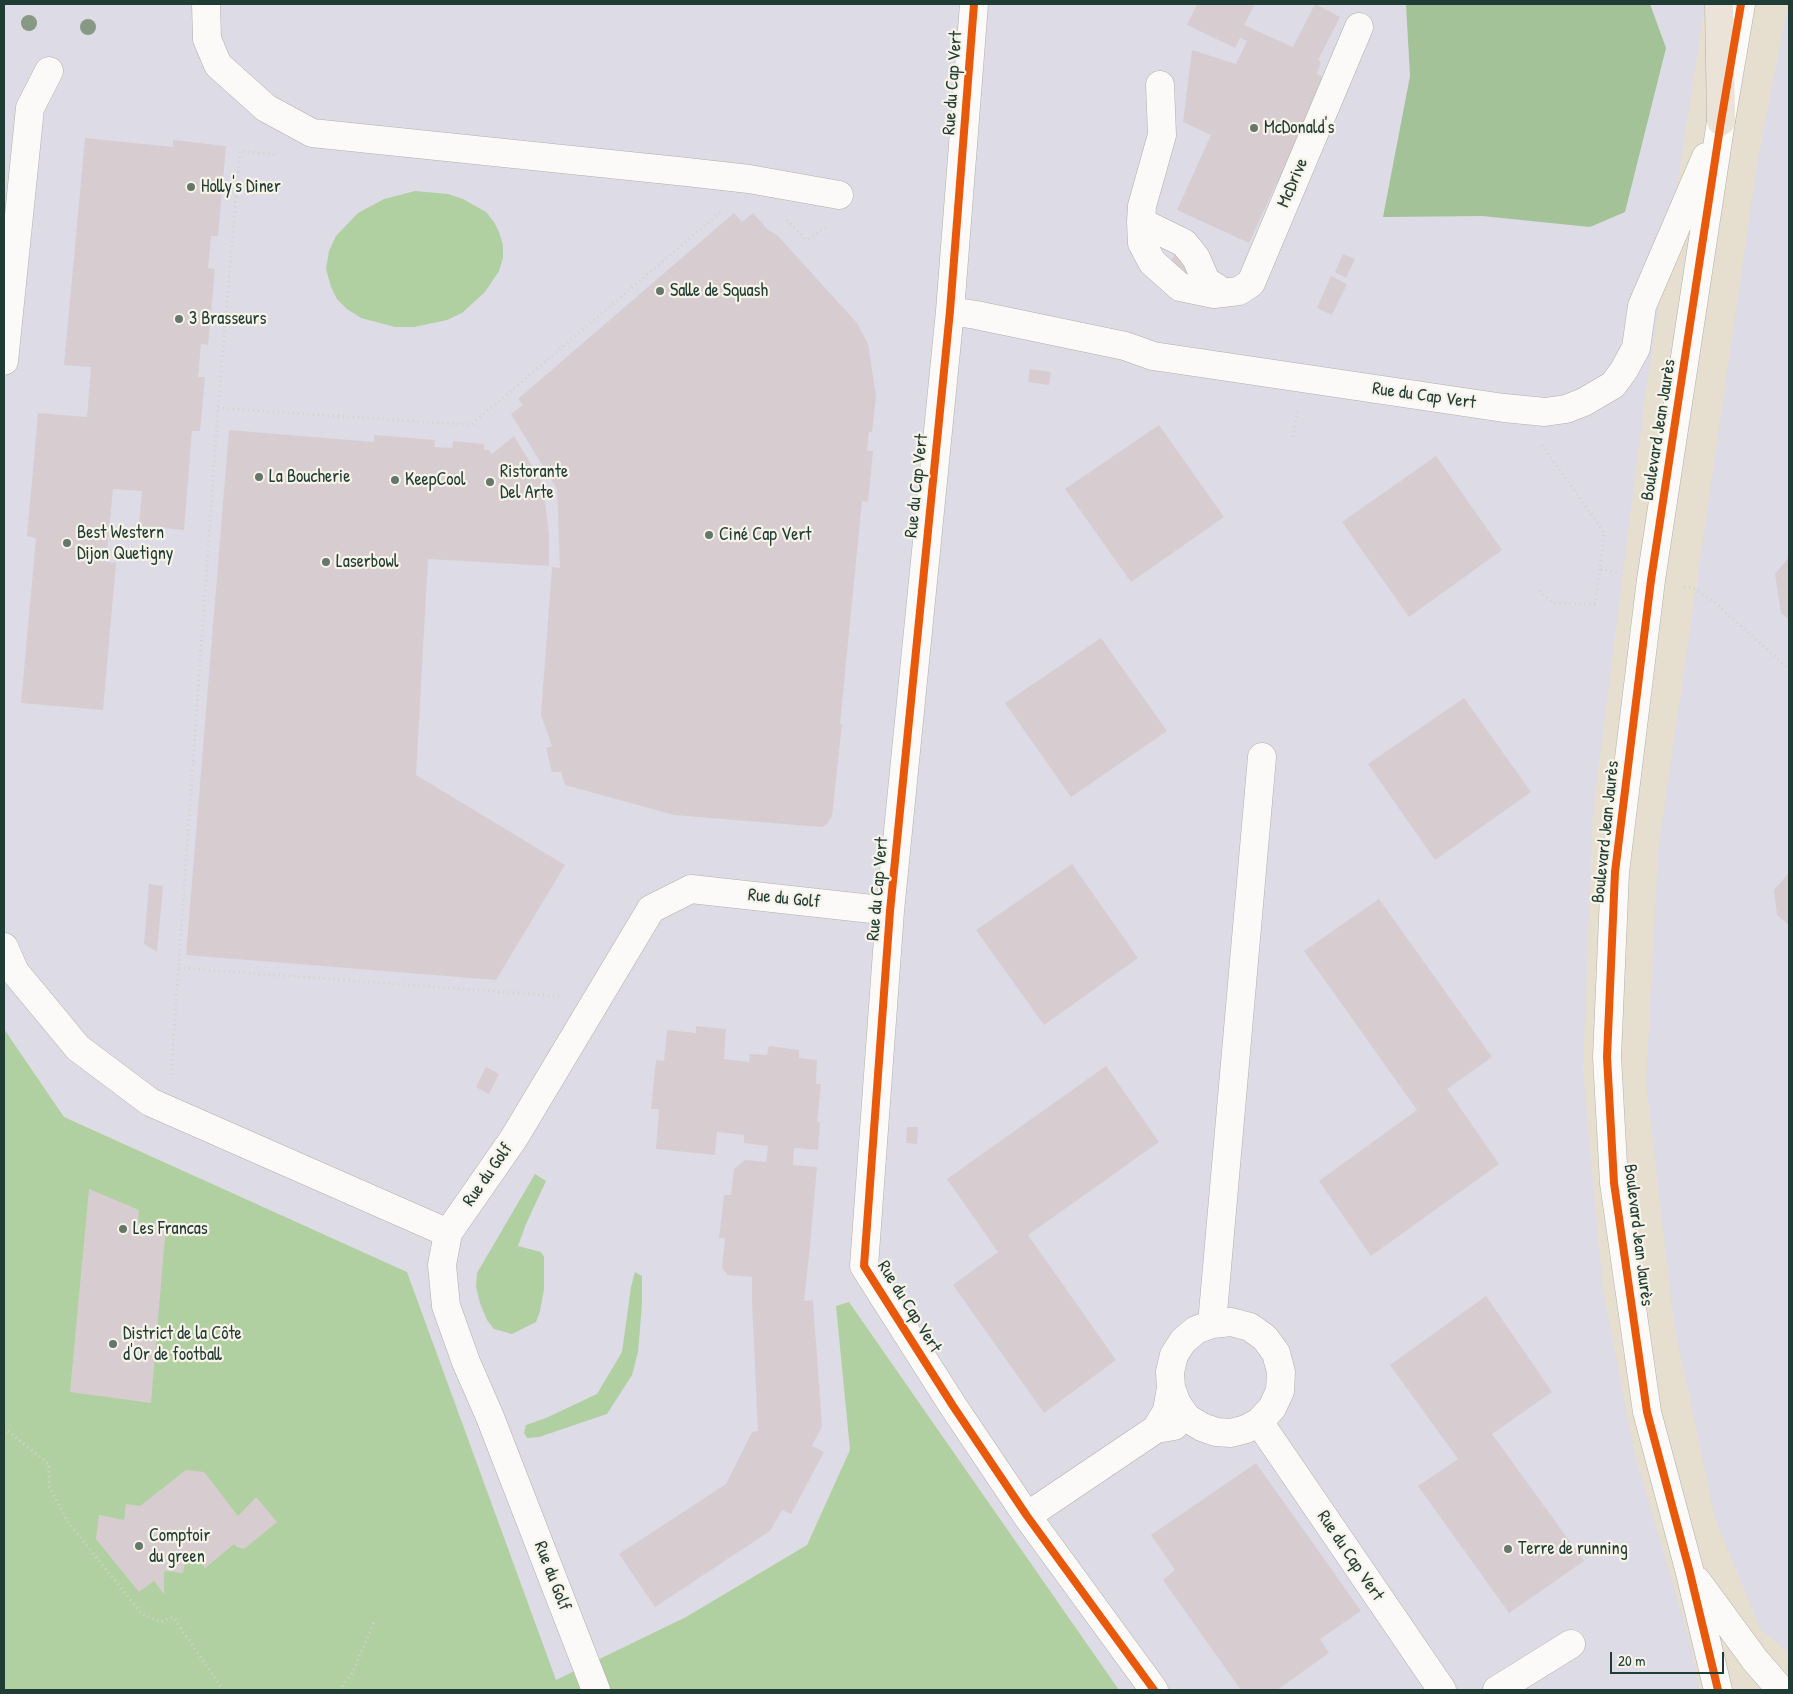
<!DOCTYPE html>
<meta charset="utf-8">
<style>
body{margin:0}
#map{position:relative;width:1793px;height:1694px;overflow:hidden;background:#e6dfcf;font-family:"Patrick Hand",sans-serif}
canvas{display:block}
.frame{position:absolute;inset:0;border:5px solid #1f3d34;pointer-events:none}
.scale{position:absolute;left:1610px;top:1652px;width:114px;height:22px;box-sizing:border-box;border:2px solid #1f3d34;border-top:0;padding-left:6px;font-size:15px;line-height:18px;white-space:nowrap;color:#1f3d34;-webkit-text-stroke:4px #f7f3e8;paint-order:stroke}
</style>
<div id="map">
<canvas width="1793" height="1694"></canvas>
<div class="frame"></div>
<div class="scale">20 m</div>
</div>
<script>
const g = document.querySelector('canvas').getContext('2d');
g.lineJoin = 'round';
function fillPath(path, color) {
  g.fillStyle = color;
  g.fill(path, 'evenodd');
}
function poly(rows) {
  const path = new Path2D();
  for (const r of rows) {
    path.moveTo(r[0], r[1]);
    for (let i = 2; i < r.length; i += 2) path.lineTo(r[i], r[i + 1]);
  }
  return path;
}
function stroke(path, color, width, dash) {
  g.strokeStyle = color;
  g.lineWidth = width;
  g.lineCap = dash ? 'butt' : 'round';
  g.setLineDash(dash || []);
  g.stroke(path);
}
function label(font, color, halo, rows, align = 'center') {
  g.font = font + ' "Patrick Hand",sans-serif';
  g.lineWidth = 4.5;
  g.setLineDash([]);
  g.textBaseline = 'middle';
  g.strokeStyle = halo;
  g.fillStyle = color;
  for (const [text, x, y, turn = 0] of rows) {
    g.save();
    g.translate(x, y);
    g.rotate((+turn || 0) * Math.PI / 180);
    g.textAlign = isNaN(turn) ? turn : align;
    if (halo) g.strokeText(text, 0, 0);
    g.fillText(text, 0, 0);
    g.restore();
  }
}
fillPath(poly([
 [4,4,1705,4,1645,397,1593,812,1583,1070,1603,1290,1635,1455,1689,1639,1700,1690,1119,1690,849,1302,836,1307,850,1450,807,1545,686,1617,555,1681,407,1272,64,1117,4,1029],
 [1788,4,1789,4,1789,1653,1760,1629,1715,1518,1674,1325,1646,1083,1658,851,1757,164]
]), '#dddbe6');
fillPath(poly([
 [415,191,448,194,463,199,486,212,494,222,499,232,503,245,503,258,499,271,485,292,462,313,447,320,414,327,395,327,361,318,347,309,337,299,331,287,326,269,329,251,336,236,358,213,384,199],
 [4,1029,64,1117,407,1272,556,1680,686,1617,807,1545,850,1450,836,1306,849,1302,1119,1690,4,1690],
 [535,1174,546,1181,526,1224,518,1246,541,1252,544,1257,544,1289,540,1311,536,1322,512,1334,494,1329,487,1320,480,1303,476,1287,477,1273],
 [635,1272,642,1276,642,1304,638,1352,632,1375,607,1414,539,1437,527,1438,524,1433,526,1425,546,1418,597,1394,622,1352,631,1287]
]), '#b1d0a1');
fillPath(poly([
 [1406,4,1650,4,1666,48,1625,212,1590,227,1482,216,1383,217,1410,76]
]), '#a3c298');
fillPath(poly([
 [1197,4,1255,4,1244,25,1293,47,1315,4,1340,17,1318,60,1321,62,1317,74,1324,78,1283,187,1276,184,1249,243,1177,210,1211,135,1183,122,1192,50,1236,64,1247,41,1240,38,1235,48,1187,25],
 [85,138,173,147,173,140,226,146,218,236,211,236,208,268,215,269,208,345,201,344,198,377,205,377,200,431,192,431,184,530,139,526,142,491,113,489,106,562,116,563,103,710,21,703,36,538,27,536,38,413,87,417,91,367,64,365],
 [734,213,742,222,753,213,767,229,777,235,857,323,868,344,876,396,872,432,869,432,867,451,873,451,868,502,862,501,840,724,842,724,832,816,826,825,821,827,674,815,565,785,561,772,552,772,546,748,552,746,541,715,552,567,560,568,557,489,511,414,523,405,518,399],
 [1177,249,1193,257,1184,278,1167,270],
 [1343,254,1355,259,1346,278,1335,272],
 [1331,276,1347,284,1332,315,1317,308],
 [1030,369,1051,372,1049,385,1028,382],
 [1159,425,1224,517,1131,582,1065,489],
 [229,430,374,442,374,435,435,440,434,447,452,448,453,441,484,444,484,450,489,450,492,454,514,436,543,484,549,534,549,566,428,559,416,775,565,865,496,980,186,955],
 [1436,456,1502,550,1409,617,1342,522],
 [1789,557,1789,620,1781,613,1775,574],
 [1101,638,1167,731,1071,797,1005,703],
 [1464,698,1531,792,1435,860,1368,764],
 [1072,864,1138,958,1044,1025,976,930],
 [1789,873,1789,925,1777,915,1774,890],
 [149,884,163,886,157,952,144,944],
 [1379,899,1492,1057,1447,1089,1499,1164,1371,1256,1319,1181,1417,1110,1304,951],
 [696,1026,726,1029,724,1059,749,1062,750,1054,767,1055,769,1046,799,1050,799,1058,817,1060,816,1084,821,1084,817,1122,820,1122,818,1150,794,1148,793,1165,817,1167,810,1246,804,1301,813,1300,822,1426,812,1446,824,1452,791,1514,782,1510,770,1531,655,1607,619,1554,726,1484,752,1432,758,1431,752,1303,752,1277,728,1275,722,1268,725,1238,719,1238,724,1195,731,1195,734,1169,745,1160,766,1162,768,1146,744,1143,744,1135,717,1132,715,1155,656,1149,659,1109,651,1109,656,1060,664,1061,667,1030,696,1033],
 [1106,1066,1159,1142,1028,1235,1116,1360,1044,1413,953,1285,998,1252,947,1179],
 [486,1067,499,1074,489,1094,476,1087],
 [907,1127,918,1127,917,1144,906,1143],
 [89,1189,139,1210,138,1222,166,1224,151,1403,70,1392],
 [1486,1296,1552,1392,1492,1434,1584,1561,1509,1613,1418,1486,1458,1459,1390,1365],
 [1256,1463,1361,1611,1320,1639,1329,1653,1277,1690,1241,1690,1163,1580,1175,1570,1151,1535],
 [186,1470,204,1472,238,1516,256,1497,277,1522,244,1549,237,1547,234,1544,205,1568,192,1552,186,1558,183,1573,164,1571,164,1594,154,1581,139,1592,96,1539,99,1515,124,1520,126,1504,140,1506]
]), '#d7cdd1');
const minor = poly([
 [206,4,207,39,218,65,266,108,312,133,687,172,749,179,839,195],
 [974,4,950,311,890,911,864,1266,953,1406,1027,1516,1154,1690],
 [1160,85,1162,135,1142,206,1141,222,1142,243,1152,262,1180,287,1214,294,1239,291,1251,283,1359,27],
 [1141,222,1184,243,1196,258,1206,281,1223,292],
 [950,311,976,315,1125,346,1153,356,1504,408,1545,412,1566,409,1584,402,1613,385,1624,370,1636,348,1642,306,1706,157],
 [4,361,30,108,49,71],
 [4,947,15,972,78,1048,150,1102,448,1233],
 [1212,1324,1262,757],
 [1259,1422,1442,1690],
 [1156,1429,1167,1411,1171,1388,1170,1372,1174,1355,1183,1341,1196,1330,1212,1324,1231,1322,1250,1327,1265,1338,1276,1353,1281,1372,1280,1391,1272,1408,1259,1422,1246,1429,1231,1433,1216,1432,1202,1427,1187,1418,1177,1404,1171,1388],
 [1027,1516,1156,1429,1174,1426],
 [1697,1581,1755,1660,1781,1690],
 [596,1690,490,1417,466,1362,446,1306,442,1265,448,1233,514,1138,651,909,691,889,890,911],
 [1497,1690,1571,1644],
 [1718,1690,1689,1569,1647,1412,1614,1183,1607,1057,1615,872,1651,580,1721,121,1741,4]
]);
const major = poly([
 [1719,4,1721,121]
]);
stroke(minor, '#b2b0a5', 29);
stroke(major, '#b2b0a5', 29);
stroke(poly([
 [787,220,806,240,826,227],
 [218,408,471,425,723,210],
 [1293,437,1297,411],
 [1542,445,1604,532,1600,569,1619,573],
 [1684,587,1693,588,1713,601,1789,669],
 [1539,591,1553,603,1595,604,1600,569],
 [179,968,560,996],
 [171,1075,218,408,240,151,277,155],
 [4,1428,49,1464,49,1486,68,1522,142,1614,161,1622,173,1617,223,1690],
 [339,1690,353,1672,374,1622]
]), '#d2d2ce', 3, [1, 4]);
stroke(minor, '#fbfaf8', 28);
stroke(major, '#ebe2d8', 28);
stroke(poly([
 [974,4,950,311,890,911,864,1266,953,1406,1027,1516,1154,1690],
 [1718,1690,1689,1569,1647,1412,1614,1183,1607,1057,1615,872,1651,580,1721,121,1741,4]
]), '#e8590c', 8);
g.fillStyle = '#879984';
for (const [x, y] of [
 [29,23],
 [88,27]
]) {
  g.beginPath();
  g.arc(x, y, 8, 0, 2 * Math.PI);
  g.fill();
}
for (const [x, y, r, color] of [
 [1254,128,5,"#65766a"],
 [191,187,5,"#65766a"],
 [660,291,5,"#65766a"],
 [179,319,5,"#65766a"],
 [259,477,5,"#65766a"],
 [395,480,5,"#65766a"],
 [490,482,5,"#65766a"],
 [709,535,5,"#65766a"],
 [67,543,5,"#65766a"],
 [326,562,5,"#65766a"],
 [123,1229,5,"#65766a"],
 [113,1344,5,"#65766a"],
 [139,1546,5,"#65766a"],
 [1508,1549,5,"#65766a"]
]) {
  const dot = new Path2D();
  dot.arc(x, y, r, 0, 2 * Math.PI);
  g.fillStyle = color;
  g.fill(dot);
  stroke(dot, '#f7f3e8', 2);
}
label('18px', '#1f3d34', '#f7f3e8', [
 ["Rue du Cap Vert",953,83,-86],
 ["McDrive",1293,183,-67],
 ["Rue du Cap Vert",1424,396,8],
 ["Boulevard Jean Jaurès",1659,430,-81],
 ["Rue du Cap Vert",917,486,-84],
 ["Boulevard Jean Jaurès",1606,832,-84],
 ["Rue du Cap Vert",878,889,-85],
 ["Rue du Golf",784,899,6],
 ["Rue du Golf",488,1175,-55],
 ["Boulevard Jean Jaurès",1638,1235,83],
 ["Rue du Cap Vert",909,1307,58],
 ["Rue du Cap Vert",1350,1556,56],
 ["Rue du Golf",552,1576,69]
]);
label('18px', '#1f3d34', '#f7f3e8', [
 ["McDonald's",1264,128],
 ["Holly's Diner",201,187],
 ["Salle de Squash",670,291],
 ["3 Brasseurs",189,319],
 ["Ristorante",500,472],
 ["Del Arte",500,493],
 ["La Boucherie",269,477],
 ["KeepCool",405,480],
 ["Best Western",77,533],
 ["Dijon Quetigny",77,554],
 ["Ciné Cap Vert",719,535],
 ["Laserbowl",336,562],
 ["Les Francas",133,1229],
 ["District de la Côte",123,1334],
 ["d'Or de football",123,1355],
 ["Comptoir",149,1536],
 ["du green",149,1557],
 ["Terre de running",1518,1549]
], 'left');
</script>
